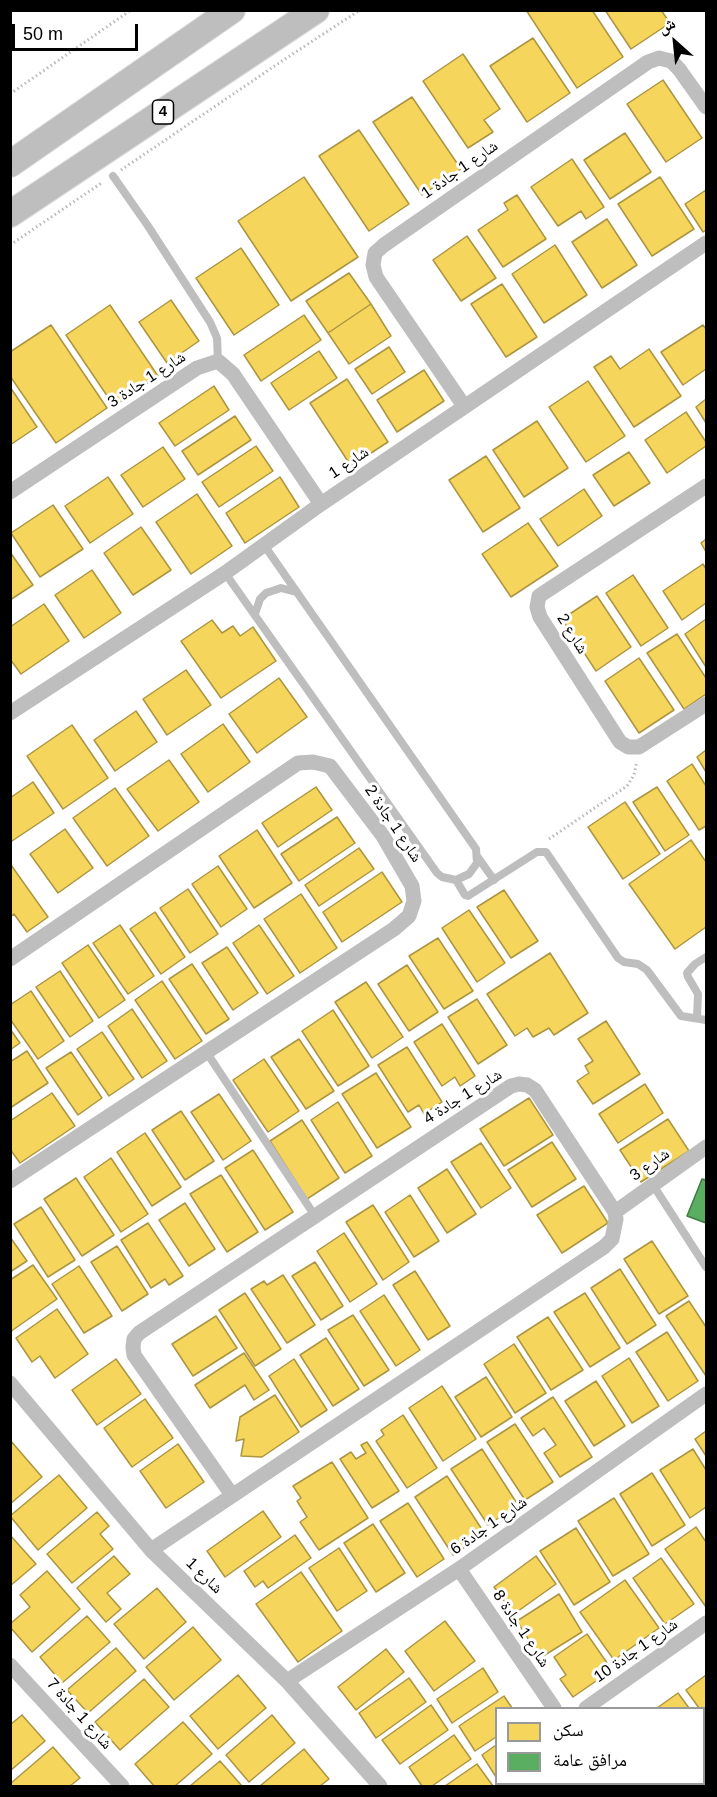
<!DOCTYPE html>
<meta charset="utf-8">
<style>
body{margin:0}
#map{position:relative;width:717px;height:1797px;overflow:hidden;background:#fff;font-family:Helvetica,"Noto Naskh Arabic",sans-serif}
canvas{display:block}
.frame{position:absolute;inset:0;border:12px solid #000;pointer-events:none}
.legend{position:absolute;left:495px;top:1707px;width:210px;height:78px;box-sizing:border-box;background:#fff;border:2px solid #999;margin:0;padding:8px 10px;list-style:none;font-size:18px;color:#000}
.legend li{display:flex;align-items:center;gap:12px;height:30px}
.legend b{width:30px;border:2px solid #999}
.north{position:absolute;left:645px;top:12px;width:60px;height:60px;-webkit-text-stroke:4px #fff;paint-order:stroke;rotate:333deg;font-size:16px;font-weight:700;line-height:24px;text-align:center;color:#000}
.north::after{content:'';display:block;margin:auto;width:21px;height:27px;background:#000;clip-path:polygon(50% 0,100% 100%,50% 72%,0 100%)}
.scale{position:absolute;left:12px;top:24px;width:126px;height:27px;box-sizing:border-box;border:3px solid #000;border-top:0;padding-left:8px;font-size:18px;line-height:21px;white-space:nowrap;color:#000;-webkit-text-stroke:4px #fff;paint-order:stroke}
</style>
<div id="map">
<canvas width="717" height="1797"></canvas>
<div class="frame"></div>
<ul class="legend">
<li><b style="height:16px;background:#f6d55c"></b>سكن</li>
<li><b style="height:16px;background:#5aae61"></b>مرافق عامة</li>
</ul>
<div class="north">ش</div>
<div class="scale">50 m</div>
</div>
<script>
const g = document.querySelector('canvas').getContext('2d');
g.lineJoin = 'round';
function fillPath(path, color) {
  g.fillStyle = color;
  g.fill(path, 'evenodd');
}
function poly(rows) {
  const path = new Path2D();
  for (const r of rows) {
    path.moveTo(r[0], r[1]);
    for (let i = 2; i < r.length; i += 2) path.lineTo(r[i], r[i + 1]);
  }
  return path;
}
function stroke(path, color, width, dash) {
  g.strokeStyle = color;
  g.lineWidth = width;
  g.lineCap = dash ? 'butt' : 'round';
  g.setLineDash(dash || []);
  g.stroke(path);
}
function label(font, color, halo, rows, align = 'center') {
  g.font = font + ' Helvetica,"Noto Naskh Arabic",sans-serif';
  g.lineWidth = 6;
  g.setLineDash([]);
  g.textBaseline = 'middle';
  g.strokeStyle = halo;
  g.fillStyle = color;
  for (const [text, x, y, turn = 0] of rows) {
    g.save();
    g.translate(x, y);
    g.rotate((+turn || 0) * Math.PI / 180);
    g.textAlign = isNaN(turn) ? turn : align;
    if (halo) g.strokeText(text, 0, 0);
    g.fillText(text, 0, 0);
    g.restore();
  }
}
const homes = poly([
 [526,10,592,10,623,57,577,88,526,10],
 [605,10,661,10,670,23,631,49,605,10],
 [533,38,570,93,527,122,490,66,533,38],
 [463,54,500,109,484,120,493,132,468,148,423,81,463,54],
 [663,80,702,138,666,162,627,104,663,80],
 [412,97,461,169,422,195,373,122,412,97],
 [359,130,409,204,369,231,319,156,359,130],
 [625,133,651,172,610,199,584,160,625,133],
 [572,159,604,207,586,219,581,211,558,226,531,187,572,159],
 [304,177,358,257,291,301,238,221,304,177],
 [660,177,694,229,652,256,618,204,660,177],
 [706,190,706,230,703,232,685,204,706,190],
 [517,195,546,239,503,267,478,230,508,210,504,203,517,195],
 [607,219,637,265,602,288,572,242,607,219],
 [467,236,496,278,461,301,433,260,467,236],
 [555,245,587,295,544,323,512,274,555,245],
 [241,248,279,305,234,335,196,278,241,248],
 [349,273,371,304,328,333,306,301,349,273],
 [502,284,537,337,506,357,471,304,502,284],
 [171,300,199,341,167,363,139,322,171,300],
 [371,304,391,336,349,364,328,333,371,304],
 [110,305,158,376,114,406,66,335,110,305],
 [304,315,321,340,261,381,244,355,304,315],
 [51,325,107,408,56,443,10,376,10,352,51,325],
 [703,325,706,329,706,369,683,385,661,352,703,325],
 [389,347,405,372,372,394,355,369,389,347],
 [649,349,681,396,634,427,594,367,611,356,620,369,649,349],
 [319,351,337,378,289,410,271,383,319,351],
 [424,370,444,401,397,432,377,400,424,370],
 [347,379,388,442,351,466,310,403,347,379],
 [588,381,625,436,586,462,549,407,588,381],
 [214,386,229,410,175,446,159,423,214,386],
 [10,387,37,427,10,445,10,387],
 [706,399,706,423,696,407,706,399],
 [686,412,706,442,706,446,667,473,645,440,686,412],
 [235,416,251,440,198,475,182,451,235,416],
 [537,421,568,468,524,497,493,450,537,421],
 [256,446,273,471,219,507,202,482,256,446],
 [163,447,185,479,143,507,121,475,163,447],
 [629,452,650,483,614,506,593,475,629,452],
 [486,456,520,508,483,532,449,480,486,456],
 [108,477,133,514,90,543,65,506,108,477],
 [280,477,299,507,245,543,226,513,280,477],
 [584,489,602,516,558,546,540,519,584,489],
 [197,494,232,546,191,574,156,522,197,494],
 [53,505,83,549,40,577,11,533,53,505],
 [528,523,558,566,511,597,482,554,528,523],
 [141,527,171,570,133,595,104,553,141,527],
 [706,539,706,552,701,543,706,539],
 [10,552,33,585,10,600,10,552],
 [703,564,706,569,706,603,682,620,663,591,703,564],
 [92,570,121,613,84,638,55,595,92,570],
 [633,575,668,628,641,646,606,593,633,575],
 [597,596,631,647,596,671,562,619,597,596],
 [44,604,69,641,21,674,10,659,10,627,44,604],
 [706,619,706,667,685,634,706,619],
 [212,620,222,633,233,626,240,636,253,627,276,661,221,698,181,641,212,620],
 [677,634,706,678,706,694,684,709,647,653,677,634],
 [639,658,674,710,639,733,605,681,639,658],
 [186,670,211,705,167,735,143,699,186,670],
 [279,678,307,717,257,753,229,714,279,678],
 [136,711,157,742,115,771,94,740,136,711],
 [223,724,250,762,208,792,181,754,223,724],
 [72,725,108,778,63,809,27,756,72,725],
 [706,750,706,772,697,757,706,750],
 [169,760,199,802,158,831,127,789,169,760],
 [692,764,706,786,706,826,699,830,667,781,692,764],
 [33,782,54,813,12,841,10,839,10,798,33,782],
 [316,787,332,810,278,847,262,823,316,787],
 [657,787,689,835,665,851,633,802,657,787],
 [115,788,149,836,107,866,73,818,115,788],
 [625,802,660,854,623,879,588,827,625,802],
 [337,817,355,843,299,881,281,854,337,817],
 [65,829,93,868,58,893,30,854,65,829],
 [257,830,292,883,254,908,219,856,257,830],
 [691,840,706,862,706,927,675,949,629,884,691,840],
 [359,848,374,869,319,906,305,885,359,848],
 [11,865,48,917,27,932,14,914,10,917,11,865],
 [218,866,247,909,221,927,192,884,218,866],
 [382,872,402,902,342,942,323,912,382,872],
 [188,889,218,934,190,953,160,908,188,889],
 [504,890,538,941,511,958,477,907,504,890],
 [301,894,337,948,300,973,264,919,301,894],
 [469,910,505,963,477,982,442,928,469,910],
 [155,912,185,957,161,974,130,929,155,912],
 [120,925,154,976,128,994,93,943,120,925],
 [259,925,294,976,267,994,233,943,259,925],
 [438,938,473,991,444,1009,409,956,438,938],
 [88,945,125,1000,99,1018,62,963,88,945],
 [227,947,258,993,233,1010,202,963,227,947],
 [550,953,588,1013,554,1035,549,1028,533,1037,527,1028,515,1036,487,994,550,953],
 [192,964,229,1019,206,1034,169,979,192,964],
 [407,965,438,1012,409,1031,378,984,407,965],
 [60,971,93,1021,70,1037,36,987,60,971],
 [162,981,202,1041,175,1059,135,1000,162,981],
 [366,982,403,1037,372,1058,335,1002,366,982],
 [31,991,64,1041,38,1059,10,1019,10,1005,31,991],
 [477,999,507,1045,478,1064,448,1017,477,999],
 [132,1009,167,1061,142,1078,108,1026,132,1009],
 [333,1010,369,1066,338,1086,302,1031,333,1010],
 [606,1021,640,1074,593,1104,577,1081,589,1073,585,1066,593,1061,578,1039,606,1021],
 [442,1024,475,1076,460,1086,455,1077,442,1086,414,1042,442,1024],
 [10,1029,20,1043,10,1050,10,1029],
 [102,1032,134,1079,109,1096,77,1049,102,1032],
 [299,1039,334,1091,306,1109,271,1057,299,1039],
 [407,1047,442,1102,424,1114,419,1105,408,1112,378,1065,407,1047],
 [27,1051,48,1083,10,1108,10,1062,27,1051],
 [71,1052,102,1098,78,1115,46,1068,71,1052],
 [264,1059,299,1111,268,1132,233,1080,264,1059],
 [376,1073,411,1127,377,1148,342,1094,376,1073],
 [645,1084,663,1113,618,1143,599,1114,645,1084],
 [52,1093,75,1126,20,1163,10,1149,10,1121,52,1093],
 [219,1094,251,1141,223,1160,191,1112,219,1094],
 [529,1098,553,1135,504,1166,480,1129,529,1098],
 [338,1102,372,1156,345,1173,311,1120,338,1102],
 [181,1111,214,1161,185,1180,152,1130,181,1111],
 [668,1119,689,1151,641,1182,620,1150,668,1119],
 [302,1120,339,1178,307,1199,270,1141,302,1120],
 [145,1133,181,1187,152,1206,117,1152,145,1133],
 [552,1142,576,1179,532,1207,508,1170,552,1142],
 [481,1143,511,1188,481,1208,451,1162,481,1143],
 [253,1150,293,1212,265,1230,225,1168,253,1150],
 [111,1158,148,1214,121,1232,84,1177,111,1158],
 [447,1169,476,1214,447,1233,418,1188,447,1169],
 [221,1175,258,1232,227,1252,190,1194,221,1175],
 [76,1178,114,1235,82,1256,44,1199,76,1178],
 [584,1186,608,1223,562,1253,537,1215,584,1186],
 [410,1195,439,1241,414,1257,385,1212,410,1195],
 [185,1203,215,1249,189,1266,159,1220,185,1203],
 [373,1205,409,1262,383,1280,346,1222,373,1205],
 [41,1207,75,1260,48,1277,14,1224,41,1207],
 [148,1223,183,1276,169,1285,165,1279,151,1288,121,1240,148,1223],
 [344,1233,377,1284,350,1302,317,1251,344,1233],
 [10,1237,27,1261,10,1272,10,1237],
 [652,1241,688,1296,659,1314,624,1259,652,1241],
 [117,1246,148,1294,122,1311,91,1262,117,1246],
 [315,1262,343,1306,321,1320,292,1276,315,1262],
 [33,1265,57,1299,10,1332,10,1280,33,1265],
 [79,1266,112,1316,84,1333,52,1284,79,1266],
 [620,1269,656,1325,627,1344,591,1288,620,1269],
 [415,1271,450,1326,428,1340,393,1285,415,1271],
 [283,1275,315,1325,287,1343,251,1289,264,1281,267,1285,283,1275],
 [245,1293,281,1349,255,1366,219,1310,245,1293],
 [585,1293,620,1348,590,1367,554,1312,585,1293],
 [384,1295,420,1350,396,1366,360,1311,384,1295],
 [689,1301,706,1327,706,1376,666,1316,689,1301],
 [57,1309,88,1354,55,1378,40,1356,32,1362,16,1338,57,1309],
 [353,1315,389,1370,364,1386,328,1330,353,1315],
 [216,1316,237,1348,193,1376,172,1344,216,1316],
 [548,1317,583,1370,551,1390,517,1337,548,1317],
 [667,1332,698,1381,668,1401,636,1352,667,1332],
 [326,1338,359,1389,333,1406,300,1355,326,1338],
 [514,1344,546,1393,515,1413,484,1364,514,1344],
 [244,1353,269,1390,254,1400,245,1385,210,1408,195,1385,244,1353],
 [629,1358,659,1406,632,1423,602,1376,629,1358],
 [116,1359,141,1394,97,1425,72,1390,116,1359],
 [294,1359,327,1410,301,1427,269,1376,294,1359],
 [486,1377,512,1417,481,1437,455,1397,486,1377],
 [596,1381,625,1426,594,1446,565,1401,596,1381],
 [442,1386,476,1439,443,1461,409,1408,442,1386],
 [275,1395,299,1432,262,1457,241,1456,244,1439,236,1441,240,1417,275,1395],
 [553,1397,592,1457,560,1477,544,1453,556,1445,544,1428,533,1436,521,1418,553,1397],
 [145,1399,173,1438,132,1467,104,1428,145,1399],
 [403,1415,437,1468,407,1488,376,1441,384,1435,381,1430,403,1415],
 [515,1424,553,1482,525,1500,487,1442,515,1424],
 [706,1431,706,1456,695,1439,706,1431],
 [10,1440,42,1477,10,1504,10,1440],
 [367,1442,399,1491,372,1508,340,1459,351,1452,356,1459,366,1453,361,1445,367,1442],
 [178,1444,204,1482,166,1508,140,1471,178,1444],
 [482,1449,518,1505,488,1525,451,1469,482,1449],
 [693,1449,706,1470,706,1507,690,1518,660,1470,693,1449],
 [332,1462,368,1518,319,1550,300,1522,307,1517,297,1501,301,1498,293,1486,332,1462],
 [652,1473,685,1525,652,1546,620,1494,652,1473],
 [59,1475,87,1508,38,1550,10,1516,59,1475],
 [447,1476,485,1534,453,1555,415,1497,447,1476],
 [614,1498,649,1554,613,1576,578,1521,614,1498],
 [408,1503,444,1559,417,1577,380,1521,408,1503],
 [263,1511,281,1537,225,1577,207,1551,263,1511],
 [97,1512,109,1526,100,1534,113,1549,72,1583,47,1554,97,1512],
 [373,1524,405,1573,376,1592,344,1543,373,1524],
 [696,1527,706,1542,706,1607,665,1549,696,1527],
 [576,1528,610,1582,574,1605,540,1551,576,1528],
 [10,1535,36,1564,10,1586,10,1535],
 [295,1535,311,1558,268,1588,263,1581,255,1587,244,1571,295,1535],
 [339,1548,367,1591,337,1611,309,1568,339,1548],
 [114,1556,130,1574,107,1593,121,1609,106,1622,77,1588,114,1556],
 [536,1556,556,1584,514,1614,494,1587,536,1556],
 [661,1558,694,1604,665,1624,633,1578,661,1558],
 [47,1571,80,1609,32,1652,10,1627,10,1624,30,1607,20,1595,47,1571],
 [301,1572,342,1631,298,1662,256,1604,301,1572],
 [625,1580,659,1628,614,1660,580,1612,625,1580],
 [157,1588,186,1622,144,1659,114,1624,157,1588],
 [559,1594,582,1632,540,1658,517,1621,559,1594],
 [87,1616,110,1642,62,1683,40,1657,87,1616],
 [445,1621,475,1661,434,1691,405,1651,445,1621],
 [193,1627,221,1660,174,1700,146,1667,193,1627],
 [587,1634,612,1670,573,1697,560,1679,566,1675,554,1657,587,1634],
 [116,1648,136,1671,88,1713,67,1690,116,1648],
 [386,1649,404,1672,356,1710,338,1687,386,1649],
 [483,1668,498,1692,452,1723,437,1699,483,1668],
 [238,1675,266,1708,218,1749,190,1716,238,1675],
 [706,1675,706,1719,704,1715,704,1708,699,1708,686,1690,706,1675],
 [409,1678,426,1702,376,1738,359,1713,409,1678],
 [144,1679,169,1707,120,1750,95,1722,144,1679],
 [678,1693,689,1708,657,1708,678,1693],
 [504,1696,512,1708,496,1708,496,1737,475,1751,459,1726,504,1696],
 [431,1705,448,1730,400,1764,382,1740,431,1705],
 [22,1715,45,1741,10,1771,10,1725,22,1715],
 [272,1715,295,1743,249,1782,226,1755,272,1715],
 [183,1722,212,1754,175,1786,154,1786,135,1764,183,1722],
 [704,1729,706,1733,706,1742,704,1744,704,1729],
 [454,1735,471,1759,432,1786,422,1786,409,1767,454,1735],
 [496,1745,496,1777,482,1755,496,1745],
 [53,1747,80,1778,70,1786,10,1786,10,1784,53,1747],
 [304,1749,329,1779,320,1786,260,1786,304,1749],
 [706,1753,706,1786,701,1786,699,1784,704,1784,704,1755,706,1753],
 [220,1761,242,1786,190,1786,220,1761],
 [477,1764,493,1786,445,1786,477,1764],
 [511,1784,565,1784,567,1786,506,1786,511,1784],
 [630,1784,646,1784,641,1786,632,1786,630,1784],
 [664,1784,689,1784,691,1786,659,1786,664,1784]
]);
fillPath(homes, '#f6d55c');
stroke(homes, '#ac9540', 1.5);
const public = poly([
 [702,1179,706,1180,706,1223,687,1216,702,1179]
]);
fillPath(public, '#5aae61');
stroke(public, '#3f7a44', 1.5);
const trunk = poly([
 [10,164,232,10],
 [10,214,316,10]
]);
stroke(trunk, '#dbdbdb', 28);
stroke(poly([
 [10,94,131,10],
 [121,170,285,59,360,10],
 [10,245,103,182],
 [549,839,627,786,634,775,637,761]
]), '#b9b9b9', 3, [1.5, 3]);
stroke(poly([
 [113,176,148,226,210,322,217,338,218,361],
 [225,573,437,873,442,877,456,880,469,874,477,863,476,849,264,545],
 [255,614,260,599,266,593,281,588,296,592],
 [477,856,494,880],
 [456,880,465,895,468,896,537,852,546,852,618,958,624,962,638,964,647,970,681,1016,706,1020],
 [697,1018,698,994,688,977,687,973,695,964,706,957],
 [207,1053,315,1216],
 [653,1185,706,1267]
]), '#bebebe', 8);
stroke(poly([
 [464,406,376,277,373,265,375,253,384,245,648,62,659,58,671,61,679,69,706,107],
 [706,486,539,596,537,607,540,617,620,742,628,747,639,747,706,704],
 [10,492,197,368,218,361,233,374,321,504],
 [10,713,225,573,321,504,706,243],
 [10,959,298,763,313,762,330,766,383,836,412,886,414,901,409,916,394,929,10,1181],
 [615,1212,706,1147],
 [10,1383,151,1550,287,1681,380,1786],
 [151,1550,604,1247,612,1239,616,1219,615,1212,535,1090,527,1085,519,1084,511,1086,139,1333,134,1339,133,1347,134,1355,232,1495],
 [459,1569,554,1708],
 [10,1665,122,1786],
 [287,1681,459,1569,706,1394],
 [586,1708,706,1623],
 [605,1784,607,1786]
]), '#bebebe', 15);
stroke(trunk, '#bebebe', 26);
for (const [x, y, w] of [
 [163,112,21]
]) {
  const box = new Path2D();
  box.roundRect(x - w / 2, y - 12, w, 24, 4.5);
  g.fillStyle = '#fff';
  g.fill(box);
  stroke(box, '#000', 1.5);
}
label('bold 15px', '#000', null, [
 ["4",163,112]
]);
label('16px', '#000', '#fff', [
 ["شارع 1 جادة 1",460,170,-35],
 ["شارع 1 جادة 3",147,380,-33],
 ["شارع 1",349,463,-34],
 ["شارع 2",572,634,58],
 ["شارع 1 جادة 2",393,824,56],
 ["شارع 1 جادة 4",463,1097,-32],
 ["شارع 3",650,1165,-35],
 ["شارع 1 جادة 6",489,1526,-35],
 ["شارع 1",204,1576,44],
 ["شارع 1 جادة 8",521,1629,56],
 ["شارع 1 جادة 10",636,1651,-35],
 ["شارع 1 جادة 7",79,1714,48]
]);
</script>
